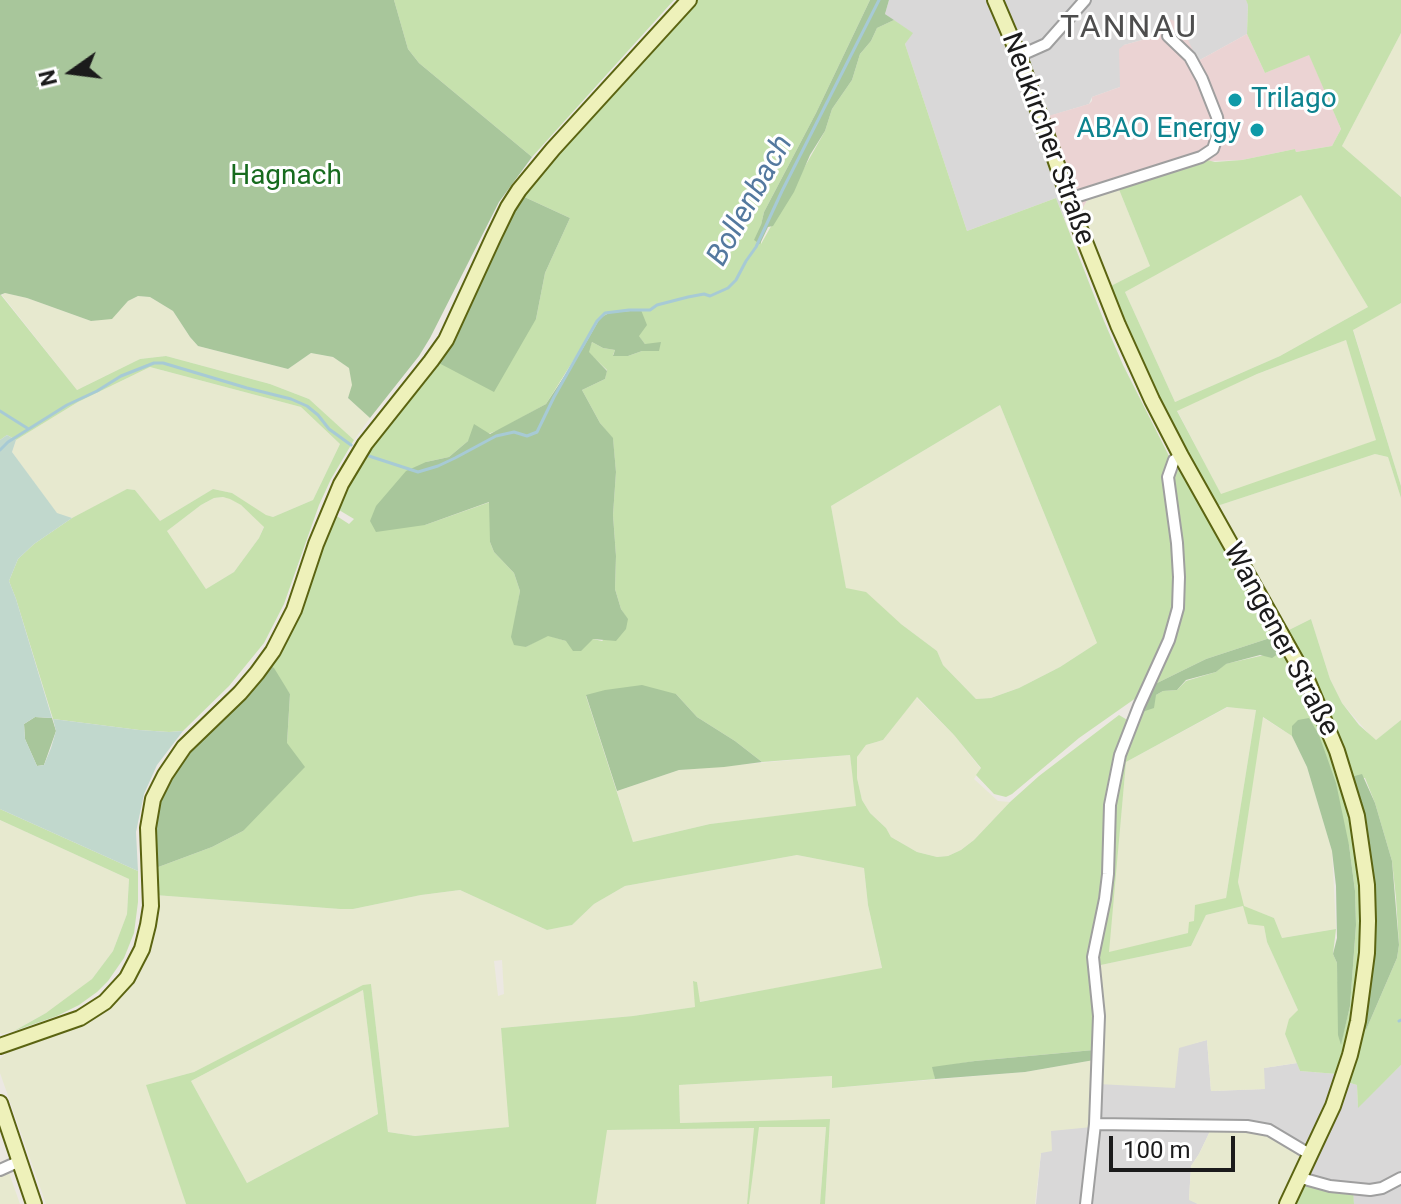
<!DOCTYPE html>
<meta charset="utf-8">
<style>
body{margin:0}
#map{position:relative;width:1401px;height:1204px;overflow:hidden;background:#ece8e2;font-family:Roboto,sans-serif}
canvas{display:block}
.north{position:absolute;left:32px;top:32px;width:80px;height:80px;-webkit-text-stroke:6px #fff;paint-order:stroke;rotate:256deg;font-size:22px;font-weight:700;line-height:32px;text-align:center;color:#1b1b1b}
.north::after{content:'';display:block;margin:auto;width:28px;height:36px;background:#1b1b1b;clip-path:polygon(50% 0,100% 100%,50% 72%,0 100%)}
.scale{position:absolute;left:1109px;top:1136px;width:126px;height:36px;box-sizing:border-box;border:4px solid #1b1b1b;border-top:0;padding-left:10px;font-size:24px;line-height:28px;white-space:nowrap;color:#1b1b1b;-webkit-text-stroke:6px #fff;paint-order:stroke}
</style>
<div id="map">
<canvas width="1401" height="1204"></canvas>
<div class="north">N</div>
<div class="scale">100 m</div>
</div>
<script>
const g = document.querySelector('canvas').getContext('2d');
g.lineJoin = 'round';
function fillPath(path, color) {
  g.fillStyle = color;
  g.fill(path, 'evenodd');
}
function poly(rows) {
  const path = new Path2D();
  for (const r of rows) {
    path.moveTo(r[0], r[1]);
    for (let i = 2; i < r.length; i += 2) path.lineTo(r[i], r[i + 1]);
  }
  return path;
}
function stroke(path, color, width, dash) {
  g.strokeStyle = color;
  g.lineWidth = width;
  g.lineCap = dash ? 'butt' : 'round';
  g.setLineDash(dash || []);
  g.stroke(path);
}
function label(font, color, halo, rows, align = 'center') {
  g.font = font + ' Roboto,sans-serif';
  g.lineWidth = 6;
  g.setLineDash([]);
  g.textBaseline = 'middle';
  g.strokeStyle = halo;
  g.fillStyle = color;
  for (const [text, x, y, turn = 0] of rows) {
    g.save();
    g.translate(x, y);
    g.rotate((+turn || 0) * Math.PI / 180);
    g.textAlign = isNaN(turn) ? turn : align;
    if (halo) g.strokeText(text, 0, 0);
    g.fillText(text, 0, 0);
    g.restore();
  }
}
fillPath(poly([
 [889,0,1246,0,1248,4,1247,34,1198,61,1153,37,1124,45,1120,87,1092,97,1089,104,1046,117,1080,213,1064,218,1056,198,967,231,905,44,912,33,885,14],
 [1207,1040,1211,1091,1264,1089,1264,1068,1297,1063,1300,1071,1337,1074,1306,1152,1211,1129,1199,1154,1191,1166,1189,1199,1198,1204,1036,1204,1041,1152,1051,1131,1094,1085,1179,1047],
 [1401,1065,1401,1204,1354,1204,1352,1188,1307,1178,1347,1082,1357,1085,1358,1107]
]), '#d9d8d8');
fillPath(poly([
 [1167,18,1180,23,1198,61,1247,34,1265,73,1309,54,1341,129,1332,146,1296,152,1295,149,1242,160,1211,161,1088,199,1080,213,1045,117,1089,104,1092,101,1092,97,1120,87,1119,49,1124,45,1153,37,1154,26,1160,20]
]), '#ebd3d3');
fillPath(poly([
 [1401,33,1401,197,1342,146],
 [1118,187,1150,266,1107,288,1080,213,1088,199,1094,194],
 [1301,194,1368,307,1280,356,1175,402,1125,292],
 [5,293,27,298,91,321,112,318,128,301,138,296,150,297,173,311,190,337,198,346,288,369,311,353,333,357,349,368,353,385,348,398,370,418,354,440,309,399,270,384,166,356,140,359,77,390,2,295],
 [1401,303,1401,486,1353,329],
 [1346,340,1377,440,1221,495,1177,410,1257,374],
 [150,367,301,407,340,444,313,500,273,517,266,516,232,493,213,489,160,521,135,490,128,489,72,518,57,514,12,452,16,440,78,402],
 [1000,405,1097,643,1060,667,1019,688,991,698,976,699,943,665,937,651,901,624,846,589,831,506],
 [1375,454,1388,457,1401,498,1401,720,1375,741,1342,703,1330,679,1311,619,1287,631,1214,507],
 [223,497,230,498,241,505,264,526,259,538,234,572,206,589,167,531,201,505,214,498],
 [916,697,954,735,981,769,974,779,998,801,1010,802,974,840,961,850,948,856,937,857,917,852,891,837,886,828,870,813,862,800,857,778,857,757,866,745,883,740],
 [1228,707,1256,710,1226,898,1194,921,1188,933,1108,953,1126,762],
 [1262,717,1292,736,1307,767,1332,851,1336,929,1282,938,1274,918,1244,907,1264,926,1267,942,1298,1010,1285,1034,1297,1063,1264,1068,1265,1089,1211,1091,1207,1040,1179,1048,1175,1088,1098,1084,1096,966,1191,946,1206,915,1243,906,1238,882],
 [850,755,857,807,710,824,633,842,617,791,679,770],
 [0,820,129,879,127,914,113,951,92,979,57,1009,46,1013,14,1031,2,1034,0,1033],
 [797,855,864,868,868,905,882,969,699,1002,697,982,693,981,696,1007,633,1016,501,1028,510,1127,415,1136,388,1132,371,984,194,1072,147,1085,186,1204,46,1204,0,1073,0,1059,14,1047,54,1033,135,976,155,895,340,909,353,909,421,895,460,890,547,930,572,925,594,904,625,886],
 [502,960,504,994,498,996,494,961],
 [363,990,378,1114,247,1183,191,1081],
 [1094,1060,1092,1127,1051,1131,1052,1151,1041,1153,1035,1204,825,1204,830,1120,680,1123,679,1085,832,1076,833,1088,1025,1072],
 [758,1127,826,1127,820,1204,749,1204],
 [1246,1127,1269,1132,1306,1152,1282,1204,1198,1204,1189,1200,1191,1166,1199,1154,1211,1129],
 [755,1128,747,1204,596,1204,606,1130],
 [8,1170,20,1204,0,1204,0,1174]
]), '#e7e9cf');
fillPath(poly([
 [394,0,674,0,532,157,419,63,408,49],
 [694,0,870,0,816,113,764,212,761,225,761,244,825,131,832,109,852,80,860,54,871,41,877,28,894,20,913,33,905,44,967,231,1056,198,1104,321,1123,365,1170,458,1176,610,1143,693,1079,738,1012,794,1006,797,994,794,976,775,981,768,954,735,917,697,883,740,866,745,857,757,857,778,862,800,870,813,886,828,891,837,917,852,937,857,948,856,961,850,974,840,1010,802,1039,776,1119,715,1129,721,1111,779,1104,887,1090,952,1096,1014,1094,1050,975,1061,933,1068,935,1079,832,1088,832,1076,679,1085,680,1123,830,1119,825,1204,820,1204,826,1127,759,1127,749,1204,747,1204,754,1128,607,1130,596,1204,186,1204,146,1085,194,1072,363,985,371,984,388,1132,415,1136,509,1127,501,1028,633,1016,695,1007,693,981,697,982,700,1002,882,968,868,905,864,868,797,855,625,886,594,904,572,925,547,930,460,890,421,895,353,909,340,909,155,895,153,869,212,847,243,831,287,743,290,694,269,665,332,513,349,524,354,519,334,507,354,467,435,361,536,319,545,273,570,218,520,195],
 [624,311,641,311,638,335,645,344,642,351,628,356,613,355,615,350,603,348,592,342,588,352,607,370,605,379,582,390,600,423,613,439,616,472,613,515,616,556,615,589,621,609,627,619,602,641,593,639,566,641,547,635,526,647,512,637,520,591,514,573,494,552,490,542,490,502,425,525,426,462,449,457,468,441,499,430,546,404,600,318,609,313],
 [1000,405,1097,643,1060,667,1019,688,991,698,976,699,943,665,937,651,901,624,866,592,846,588,831,506],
 [676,694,697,717,735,741,762,762,850,755,856,806,710,824,633,842,586,696],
 [363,990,378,1114,247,1183,191,1081],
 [1246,0,1401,0,1401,33,1342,146,1401,197,1401,303,1353,330,1401,486,1401,498,1388,457,1375,454,1214,507,1164,412,1107,288,1150,266,1118,187,1207,160,1215,162,1242,160,1295,149,1296,152,1332,146,1341,129,1309,55,1265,73,1247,34,1248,5],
 [1301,195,1368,307,1280,356,1175,402,1125,292],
 [1346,340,1376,440,1221,494,1177,411,1257,374],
 [0,295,1,295,77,390,140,359,166,356,270,384,309,399,354,440,331,479,319,505,284,604,264,643,229,686,183,731,169,732,139,730,53,719,16,599,9,581,18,559,34,544,72,518,127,489,135,490,160,521,213,489,232,493,266,515,273,517,313,500,340,444,301,407,150,367,78,402,16,440,7,435,0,440],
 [223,497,230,499,241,505,264,527,259,538,234,572,206,589,167,531,201,505,214,498],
 [1178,461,1278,636,1322,726,1349,805,1362,897,1360,971,1347,1041,1337,1074,1300,1071,1285,1034,1289,1019,1298,1010,1267,942,1264,926,1248,924,1243,906,1206,915,1191,946,1096,966,1111,807,1122,754,1139,713,1156,695,1163,691,1177,690,1186,681,1216,672,1225,664,1282,651,1273,637,1206,659,1151,686,1181,609,1171,484],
 [1227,707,1256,710,1226,898,1195,905,1194,921,1189,922,1188,933,1109,952,1126,762],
 [1263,717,1292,736,1292,726,1349,845,1355,891,1356,925,1350,1006,1341,1043,1337,963,1333,954,1336,929,1282,938,1274,918,1244,906,1238,882],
 [1311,619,1330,679,1342,703,1359,725,1376,740,1401,720,1401,1065,1358,1108,1357,1085,1347,1082,1362,1026,1366,1030,1397,958,1399,945,1396,898,1392,861,1375,803,1365,778,1351,777,1310,675,1287,631],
 [0,809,138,871,138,902,134,933,124,958,108,981,97,992,79,1005,57,1016,14,1031,46,1013,92,979,113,951,127,914,129,879,0,820],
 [1307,1178,1353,1189,1354,1204,1295,1204]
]), '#c6e1ad');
fillPath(poly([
 [0,0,394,0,408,49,419,63,532,157,499,202,430,338,419,356,370,418,348,398,352,385,349,368,333,357,311,353,288,369,198,346,190,337,173,311,150,297,138,296,128,301,112,319,91,321,27,298,5,293,0,295],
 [870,0,889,0,885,14,894,20,877,28,871,41,860,54,852,80,832,109,825,131,810,155,794,192,773,226,768,227,760,244,754,240,761,225,764,212,816,113],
 [520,195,570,218,545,273,536,319,494,392,435,361],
 [641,310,647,325,639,336,645,344,661,342,659,351,642,351,628,356,613,356,615,350,603,348,592,342,589,352,607,371,605,379,582,390,600,423,613,438,616,472,613,515,616,556,615,589,621,609,628,619,626,629,616,641,593,639,581,651,573,651,566,641,548,636,526,647,514,645,511,637,520,591,514,573,494,552,490,542,489,502,425,525,376,532,370,521,376,506,406,471,426,462,449,457,468,441,474,424,490,434,546,404,583,348,600,318,609,313],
 [1273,637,1282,651,1272,658,1260,655,1226,664,1216,672,1186,680,1177,690,1163,691,1156,695,1154,708,1139,713,1151,686,1206,659],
 [269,665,274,668,290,694,287,743,305,767,243,831,212,847,153,869,153,821,167,781,188,749],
 [642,685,676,694,697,717,735,741,762,762,724,767,679,770,617,791,586,695,605,690],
 [35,717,52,718,56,731,44,765,37,766,25,739,24,724],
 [1309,718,1319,735,1336,783,1349,845,1355,891,1356,925,1350,1006,1341,1045,1338,1035,1337,963,1333,954,1337,938,1336,886,1332,851,1307,767,1292,736,1292,726,1298,720],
 [1362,774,1375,803,1392,861,1399,945,1397,958,1366,1030,1362,1026,1369,990,1351,777],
 [1094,1050,1094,1060,1025,1072,935,1079,932,1067,975,1061]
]), '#a8c69b');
fillPath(poly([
 [7,435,16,440,12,452,57,513,72,518,34,544,18,559,9,581,16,599,52,718,35,717,24,724,25,739,37,766,44,765,51,748,56,731,53,719,139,730,169,732,183,731,157,765,144,794,136,832,138,871,0,809,0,440]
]), '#c1d8cd');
stroke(poly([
 [0,411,27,428],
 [0,450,8,442,67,405,97,391,121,376,154,363,163,363,247,388,291,399,307,406,318,415,329,429,351,445],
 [369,456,418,472,438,466,455,458,496,436,514,432,527,436,537,432,554,397,597,321,605,313,629,310,650,310,657,305,688,297,704,294,710,296,728,288,736,280,746,261,756,247,782,191,879,0],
 [1399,1021,1401,1020]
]), '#a7cad5', 3);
const street = poly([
 [1019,56,1046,44,1085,0],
 [1069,199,1201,157,1213,149,1219,130,1217,117,1202,79,1190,57,1168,36],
 [1095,1124,1099,1016,1093,957,1105,899,1108,874,1110,805,1120,755,1139,706,1169,640,1178,608,1179,577,1177,543,1168,477,1174,460,1181,456],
 [0,1170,20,1161],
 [1301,1178,1330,1186,1370,1190,1382,1188,1401,1178],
 [1086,1204,1095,1124,1247,1126,1269,1130,1311,1155]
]);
const secondary = poly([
 [995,0,1019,56,1076,219,1118,325,1152,400,1181,456,1308,682,1337,751,1357,816,1367,885,1368,921,1367,953,1358,1021,1350,1055,1333,1106,1287,1204],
 [0,1046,80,1018,105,1002,127,978,142,949,148,925,151,906,148,828,153,799,165,775,184,747,240,693,257,673,273,651,294,610,316,544,341,484,365,444,431,361,446,340,493,238,508,207,519,190,553,149,689,0],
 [0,1103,34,1204]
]);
stroke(street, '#9f9f9f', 14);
stroke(secondary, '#5b6411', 18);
stroke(street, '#fff', 10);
stroke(secondary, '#eef1ba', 14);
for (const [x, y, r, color] of [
 [1235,100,8,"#0f9aa8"],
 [1257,130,8,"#0f9aa8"]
]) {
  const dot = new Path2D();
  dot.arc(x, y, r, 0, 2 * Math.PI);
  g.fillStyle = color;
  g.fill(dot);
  stroke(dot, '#fff', 3);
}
label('28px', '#0d838f', '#fff', [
 ["Trilago",1251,100],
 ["ABAO Energy",1241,130,"right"]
], 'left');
label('28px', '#1b1b1b', '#fff', [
 ["Neukircher Straße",1047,139,70],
 ["Wangener Straße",1280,640,62]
]);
label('28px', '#176b1e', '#fff', [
 ["Hagnach",286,177]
]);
label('italic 30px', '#54799f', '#fff', [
 ["Bollenbach",751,201,-61]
]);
g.letterSpacing = '2px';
label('32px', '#4e4e4e', '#fff', [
 ["TANNAU",1129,29]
]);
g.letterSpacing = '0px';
</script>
